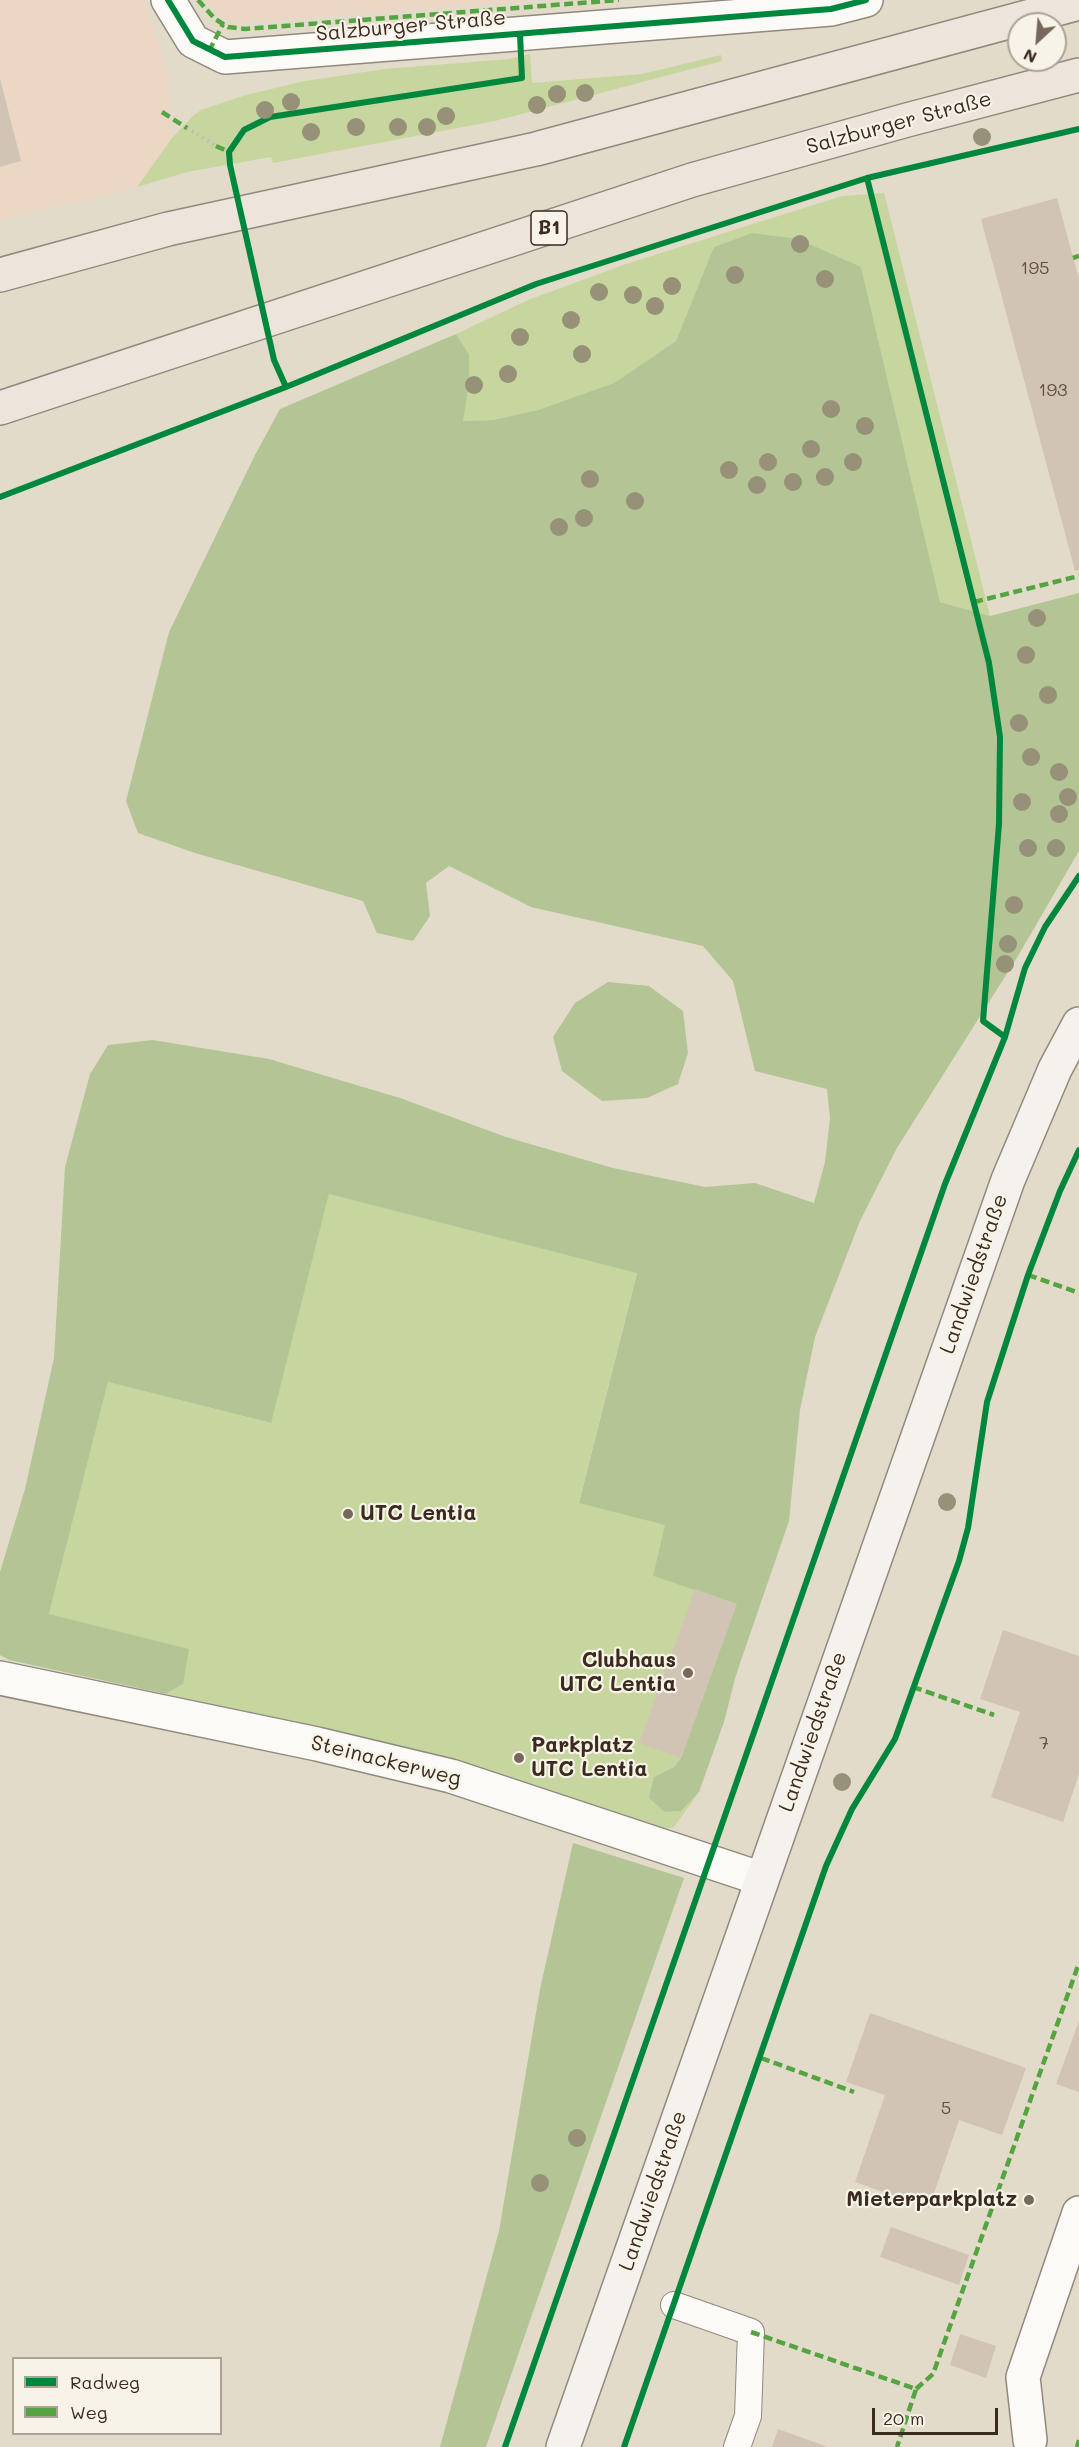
<!DOCTYPE html>
<meta charset="utf-8">
<style>
body{margin:0}
#map{position:relative;width:1079px;height:2447px;overflow:hidden;background:#e3dbc9;font-family:Mali,sans-serif}
canvas{display:block}
.legend{position:absolute;left:12px;top:2357px;width:210px;height:78px;box-sizing:border-box;background:#f7f3e8;border:2px solid #aca397;margin:0;padding:8px 10px;list-style:none;font-size:18px;color:#3b2a1e}
.legend li{display:flex;align-items:center;gap:12px;height:30px}
.legend b{width:30px;border:2px solid #aca397}
.north{position:absolute;left:1007px;top:12px;width:60px;height:60px;box-sizing:border-box;background:#f7f3e8;border:2px solid #aca397;border-radius:50%;rotate:206deg;font-size:16px;font-weight:700;line-height:24px;text-align:center;color:#3b2a1e}
.north::after{content:'';display:block;margin:auto;width:21px;height:27px;background:#76685a;clip-path:polygon(50% 0,100% 100%,50% 72%,0 100%)}
.scale{position:absolute;left:872px;top:2408px;width:126px;height:27px;box-sizing:border-box;border:3px solid #3b2a1e;border-top:0;padding-left:8px;font-size:18px;line-height:21px;white-space:nowrap;color:#3b2a1e;-webkit-text-stroke:4px #f7f3e8;paint-order:stroke}
</style>
<div id="map">
<canvas width="1079" height="2447"></canvas>
<ul class="legend">
<li><b style="height:8px;background:#00873e"></b>Radweg</li>
<li><b style="height:8px;background:#54a441"></b>Weg</li>
</ul>
<div class="north">N</div>
<div class="scale">20 m</div>
</div>
<script>
const g = document.querySelector('canvas').getContext('2d');
g.lineJoin = 'round';
function fillPath(path, color) {
  g.fillStyle = color;
  g.fill(path, 'evenodd');
}
function poly(rows) {
  const path = new Path2D();
  for (const r of rows) {
    path.moveTo(r[0], r[1]);
    for (let i = 2; i < r.length; i += 2) path.lineTo(r[i], r[i + 1]);
  }
  return path;
}
function stroke(path, color, width, dash) {
  g.strokeStyle = color;
  g.lineWidth = width;
  g.lineCap = dash ? 'butt' : 'round';
  g.setLineDash(dash || []);
  g.stroke(path);
}
function label(font, color, halo, rows, align = 'center') {
  g.font = font + ' Mali,sans-serif';
  g.lineWidth = 4.5;
  g.setLineDash([]);
  g.textBaseline = 'middle';
  g.strokeStyle = halo;
  g.fillStyle = color;
  for (const [text, x, y, turn = 0] of rows) {
    g.save();
    g.translate(x, y);
    g.rotate((+turn || 0) * Math.PI / 180);
    g.textAlign = isNaN(turn) ? turn : align;
    if (halo) g.strokeText(text, 0, 0);
    g.fillText(text, 0, 0);
    g.restore();
  }
}
fillPath(poly([
 [0,0,144,0,168,75,172,138,137,187,0,220],
 [205,0,539,0,239,23,227,20,217,13]
]), '#ecd7c4');
fillPath(poly([
 [530,54,532,83,642,74,721,55,722,61,495,121,273,163,271,157,187,172,137,187,172,138,193,116,201,110,246,95,305,81,385,69,509,59],
 [884,193,990,616,940,602,861,267,752,233,715,247,676,341,614,383,538,410,493,420,462,421,469,384,469,354,456,334,528,300,626,264,842,196],
 [329,1194,637,1272,579,1502,666,1525,653,1576,737,1604,681,1758,674,1767,654,1777,665,1812,680,1811,699,1792,674,1827,655,1831,323,1731,166,1694,183,1684,49,1614,108,1382,270,1423]
]), '#c6d69e');
fillPath(poly([
 [752,233,798,239,861,267,940,602,990,616,1079,593,1079,851,1018,956,897,1148,860,1221,815,1337,800,1410,789,1521,736,1675,724,1722,699,1792,681,1811,665,1812,649,1798,654,1777,674,1767,681,1758,736,1604,653,1576,665,1525,579,1503,637,1273,329,1194,271,1423,108,1382,49,1614,189,1649,183,1684,166,1694,9,1660,0,1655,0,1572,25,1489,54,1358,65,1167,90,1074,108,1045,153,1040,269,1059,400,1098,506,1137,613,1168,705,1187,755,1183,814,1203,825,1162,830,1118,827,1089,755,1071,733,981,703,946,531,907,449,866,426,883,430,916,413,941,377,933,363,901,195,853,138,833,126,801,169,632,255,455,280,409,456,334,469,354,469,384,463,421,493,420,538,410,614,383,676,341,714,247],
 [608,982,649,986,683,1011,688,1053,678,1084,647,1098,602,1101,562,1071,553,1037,575,1003],
 [573,1843,684,1878,486,2447,440,2447,499,2231,540,1989]
]), '#b3c595');
fillPath(poly([
 [0,78,21,161,0,167],
 [1057,198,1079,279,1079,570,1075,571,981,219],
 [695,1589,737,1604,681,1758,639,1743],
 [1003,1630,1079,1656,1079,1774,1063,1822,991,1797,1020,1712,980,1699],
 [870,2013,1026,2068,1002,2135,959,2120,929,2208,855,2182,885,2095,846,2082],
 [1079,2021,1079,2092,1056,2084],
 [891,2227,969,2255,959,2285,880,2257],
 [960,2334,996,2346,986,2378,950,2365],
 [778,2429,828,2447,772,2447]
]), '#d2c4b5');
const service = poly([
 [674,2305,751,2332,748,2416,737,2447]
]);
const minor = poly([
 [168,0,193,41,225,57,831,9,866,0],
 [0,1678,317,1744,451,1776,762,1879],
 [1030,2440,1023,2377,1079,2213]
]);
const secondary = poly([
 [563,2447,1008,1180,1055,1069,1079,1024]
]);
const primary = poly([
 [0,275,168,229,536,149,1079,3],
 [0,408,692,180,907,120,1079,75]
]);
stroke(service, '#90897e', 28);
stroke(minor, '#90897e', 36);
stroke(secondary, '#90897e', 36);
stroke(primary, '#90897e', 36);
stroke(poly([
 [187,128,216,146]
]), '#bebbb6', 4, [1.5, 4.5]);
stroke(service, '#fbfaf7', 26);
stroke(minor, '#fbfaf7', 33);
stroke(secondary, '#f5f1ed', 33);
stroke(primary, '#ede4dc', 33);
stroke(poly([
 [198,0,215,19,228,27,245,29,619,0],
 [209,51,223,24],
 [162,112,187,128],
 [216,146,229,152],
 [1073,258,1079,256],
 [974,602,1079,576],
 [1028,1275,1079,1293],
 [913,1687,994,1715],
 [761,2058,854,2092],
 [751,2332,916,2389,897,2447],
 [916,2389,933,2374,1079,1963],
 [1077,2447,1079,2440]
]), '#54a441', 4.5, [9, 4.5]);
stroke(poly([
 [168,0,193,41,225,57,831,9,866,0],
 [867,178,989,663,1000,737,999,824,983,1021,1005,1037],
 [286,387,274,360,230,165,229,152,244,130,270,117,522,78,520,34],
 [0,497,286,387,536,284,867,178,1079,129],
 [505,2447,945,1184,1005,1037,1025,968,1045,927,1079,876],
 [624,2447,826,1866,852,1809,895,1739,959,1561,968,1528,987,1402,1028,1275,1060,1191,1079,1150]
]), '#00873e', 6);
g.fillStyle = '#979178';
for (const [x, y] of [
 [585,93],
 [557,94],
 [291,102],
 [537,105],
 [265,110],
 [446,116],
 [356,127],
 [398,127],
 [427,127],
 [311,132],
 [982,137],
 [800,244],
 [735,275],
 [825,279],
 [672,286],
 [599,292],
 [633,295],
 [655,306],
 [571,320],
 [520,337],
 [582,354],
 [508,374],
 [474,385],
 [831,409],
 [865,426],
 [811,449],
 [768,462],
 [853,462],
 [729,470],
 [825,477],
 [590,479],
 [793,482],
 [757,485],
 [635,501],
 [584,518],
 [559,527],
 [1037,618],
 [1026,655],
 [1048,695],
 [1019,723],
 [1031,757],
 [1059,772],
 [1068,797],
 [1022,802],
 [1059,814],
 [1028,848],
 [1056,848],
 [1014,905],
 [1008,944],
 [1005,964],
 [947,1502],
 [842,1782],
 [577,2138],
 [540,2183]
]) {
  g.beginPath();
  g.arc(x, y, 9, 0, 2 * Math.PI);
  g.fill();
}
for (const [x, y, r, color] of [
 [348,1514,6,"#76685a"],
 [688,1673,6,"#76685a"],
 [519,1758,6,"#76685a"],
 [1029,2200,6,"#76685a"]
]) {
  const dot = new Path2D();
  dot.arc(x, y, r, 0, 2 * Math.PI);
  g.fillStyle = color;
  g.fill(dot);
  stroke(dot, '#f7f3e8', 2);
}
label('18px', '#615044', null, [
 ["195",1035,268],
 ["193",1053,390],
 ["7",1044,1743],
 ["5",946,2108]
]);
for (const [x, y, w] of [
 [549,228,36]
]) {
  const box = new Path2D();
  box.roundRect(x - w / 2, y - 17, w, 34, 4.5);
  g.fillStyle = '#f7f3e8';
  g.fill(box);
  stroke(box, '#3b2a1e', 1.5);
}
label('bold 20px', '#3b2a1e', null, [
 ["B1",549,228]
]);
label('21px', '#3b2a1e', '#f7f3e8', [
 ["Salzburger Straße",411,26,-5],
 ["Salzburger Straße",899,123,-15],
 ["Landwiedstraße",974,1274,-71],
 ["Landwiedstraße",813,1732,-71],
 ["Steinackerweg",386,1761,14],
 ["Landwiedstraße",653,2191,-71]
]);
label('bold 21px', '#3b2a1e', '#f7f3e8', [
 ["UTC Lentia",360,1514],
 ["Clubhaus",676,1661,"right"],
 ["UTC Lentia",676,1685,"right"],
 ["Parkplatz",531,1746],
 ["UTC Lentia",531,1770],
 ["Mieterparkplatz",1017,2200,"right"]
], 'left');
</script>
